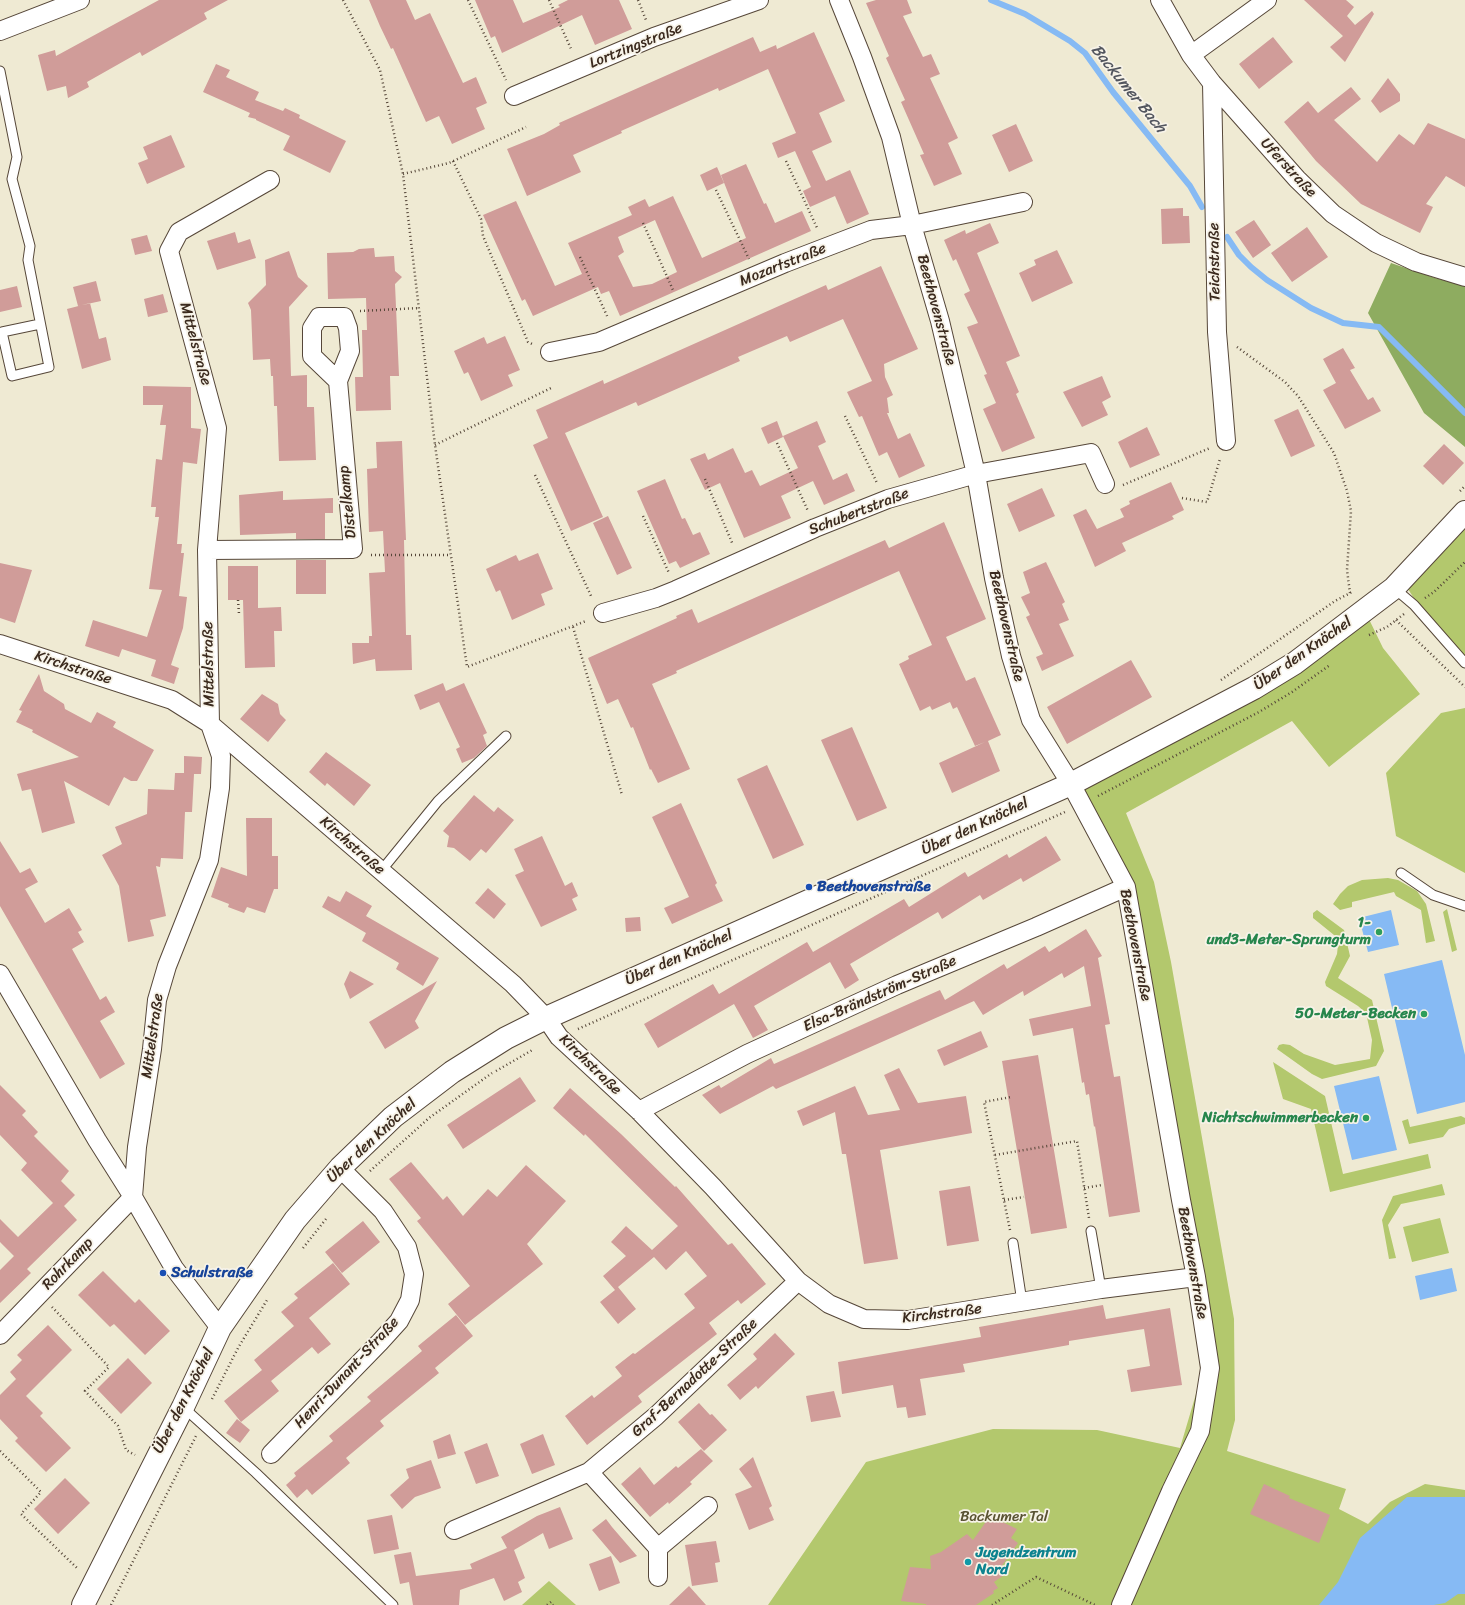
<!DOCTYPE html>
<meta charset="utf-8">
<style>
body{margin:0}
canvas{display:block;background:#efead3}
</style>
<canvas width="1465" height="1605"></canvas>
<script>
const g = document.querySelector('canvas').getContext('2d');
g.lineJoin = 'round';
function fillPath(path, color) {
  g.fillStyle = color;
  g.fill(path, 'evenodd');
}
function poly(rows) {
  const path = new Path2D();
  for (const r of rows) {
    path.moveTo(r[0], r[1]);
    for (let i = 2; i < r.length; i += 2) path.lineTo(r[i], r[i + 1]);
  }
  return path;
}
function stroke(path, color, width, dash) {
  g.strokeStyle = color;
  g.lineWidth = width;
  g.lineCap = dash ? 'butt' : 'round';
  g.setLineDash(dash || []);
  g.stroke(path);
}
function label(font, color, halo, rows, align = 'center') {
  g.font = font + ' Sriracha,sans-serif';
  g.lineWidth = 3.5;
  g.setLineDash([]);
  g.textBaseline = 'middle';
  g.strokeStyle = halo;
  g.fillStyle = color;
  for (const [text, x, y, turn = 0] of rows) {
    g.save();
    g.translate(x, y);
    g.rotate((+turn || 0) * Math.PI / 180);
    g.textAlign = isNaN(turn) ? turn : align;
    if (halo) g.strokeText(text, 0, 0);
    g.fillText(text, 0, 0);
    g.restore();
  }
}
fillPath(poly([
 [1465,529,1465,666,1441,640,1408,589],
 [1365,611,1383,648,1420,694,1329,767,1292,721,1126,813,1154,882,1171,962,1234,1319,1235,1420,1227,1451,1346,1489,1339,1509,1368,1524,1390,1502,1425,1484,1465,1490,1465,1605,768,1605,866,1462,993,1429,1097,1430,1180,1448,1201,1377,1210,1368,1130,918,1071,784],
 [1465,708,1465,873,1396,836,1386,773,1441,713],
 [1388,878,1398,880,1417,891,1426,904,1435,941,1426,943,1421,910,1396,896,1394,892,1352,902,1352,907,1340,910,1333,904,1340,894,1348,886,1362,880],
 [1447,909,1457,950,1452,952,1443,912],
 [1317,910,1344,930,1350,956,1338,978,1372,1000,1384,1051,1376,1066,1322,1079,1312,1074,1277,1049,1279,1045,1283,1044,1290,1045,1304,1054,1335,1065,1370,1059,1372,1040,1366,1013,1358,1006,1326,986,1325,982,1337,954,1338,945,1334,935,1313,918,1313,913],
 [1273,1062,1325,1096,1343,1174,1428,1154,1431,1168,1330,1192,1311,1109,1283,1099],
 [1461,1116,1465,1118,1465,1124,1449,1129,1443,1137,1409,1144,1402,1121,1408,1119,1410,1127],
 [1442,1184,1445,1195,1401,1204,1388,1225,1396,1258,1389,1259,1382,1220,1393,1196],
 [1440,1218,1449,1253,1412,1262,1403,1227],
 [549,1581,576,1605,522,1605]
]), '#b3c86d');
fillPath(poly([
 [1391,263,1435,278,1465,286,1465,447,1424,413,1368,313]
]), '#8eac60');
fillPath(poly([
 [1391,910,1399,945,1368,952,1359,918],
 [1442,960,1465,1055,1465,1102,1417,1114,1384,974],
 [1379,1076,1397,1150,1352,1160,1334,1086],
 [1452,1268,1457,1291,1420,1300,1415,1276],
 [1407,1497,1465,1497,1465,1594,1458,1594,1445,1603,1434,1605,1319,1605,1338,1582,1360,1538]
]), '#86baf4');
stroke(poly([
 [991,0,1025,14,1070,41,1085,53,1113,92,1190,186,1202,207],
 [1227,237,1239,255,1251,267,1267,280,1311,308,1343,323,1379,327,1465,413]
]), '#86baf4', 6);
fillPath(poly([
 [159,0,228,0,204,13,207,19,142,56,140,52,87,82,89,87,68,98,66,86,47,91,38,55,55,50,56,56],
 [369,0,406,0,415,20,430,13,463,83,476,77,487,103,476,108,485,129,452,144,439,116,426,122,393,48,391,49,380,26],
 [475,0,513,0,523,23,560,7,558,5,568,0,619,0,632,29,595,45,582,15,502,53,495,36,491,38],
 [876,0,907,0,912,13,903,16,923,57,931,54,940,74,930,78,958,138,948,143,962,174,934,186,920,155,924,154,901,102,905,100,886,58,889,56,866,3],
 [1304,0,1346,0,1354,7,1347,16,1355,25,1372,11,1374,14,1345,62,1330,47,1343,36],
 [814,32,845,101,819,113,832,142,812,151,826,181,850,170,869,214,847,224,835,196,810,207,803,191,811,187,795,151,778,158,772,143,796,133,768,69,719,91,718,88,621,131,622,133,573,155,581,172,527,196,507,149,544,134,560,125,559,123,753,37,760,52,776,45,777,49],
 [1273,37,1293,62,1259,89,1239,64],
 [216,64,230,70,226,77,259,92,255,100,283,111,285,108,300,115,299,118,346,141,330,173,283,150,290,136,256,120,256,119,248,117,250,113,203,92],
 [1388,78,1400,94,1400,101,1380,113,1371,101],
 [1351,87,1361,99,1334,120,1377,162,1399,134,1414,145,1428,123,1465,139,1465,187,1446,176,1426,204,1433,207,1420,233,1361,204,1316,161,1284,122,1308,101,1318,113],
 [1016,124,1033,161,1009,172,992,135],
 [171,135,185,167,147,184,138,163,148,159,143,147],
 [746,164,764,204,766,203,775,223,802,211,811,231,620,316,609,291,601,294,598,287,533,316,525,299,522,301,483,215,516,201,555,286,582,274,568,243,632,215,628,207,645,199,649,207,673,196,702,258,746,238,721,175],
 [655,220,677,272,652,284,633,287,618,256,624,252,618,237],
 [717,167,724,183,707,191,700,175],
 [1183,208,1183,216,1189,216,1190,243,1162,244,1161,209],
 [1254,220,1271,245,1253,258,1235,232],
 [990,223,999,243,977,253,1020,356,1006,362,1019,392,1016,394,1035,438,1002,452,983,409,996,403,984,375,987,374,967,327,978,323,964,294,970,291,956,259,953,261,944,240,965,230,966,234],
 [1307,227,1328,257,1292,282,1271,253],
 [235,232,238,243,250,239,256,258,217,270,207,241],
 [147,235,152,251,135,255,131,239],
 [374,248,375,257,394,256,395,271,402,277,395,284,399,376,390,376,391,410,356,411,355,377,363,377,362,330,367,330,366,298,328,299,327,253,353,252,359,249],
 [1057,250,1073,283,1032,302,1019,273,1036,265,1034,260],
 [289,251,298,277,308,286,289,307,291,376,307,375,307,407,314,407,316,460,279,461,277,406,274,406,273,376,271,376,270,359,253,360,251,310,248,303,266,285,265,260],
 [881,266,918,349,884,364,885,377,893,395,887,398,889,413,887,413,898,439,910,433,925,466,899,478,887,452,879,456,862,416,859,417,847,392,872,381,843,319,790,342,787,336,738,357,740,361,638,406,636,402,565,433,603,517,571,531,533,445,548,438,536,410,603,380,604,384,826,285,828,290],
 [96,281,101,301,78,306,73,287],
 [17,286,22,307,0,312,0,290],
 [163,294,168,312,148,317,144,299],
 [90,303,99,339,106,337,111,360,82,369,67,309],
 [505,336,520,370,508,375,513,386,481,401,468,372,464,374,454,351,484,337,487,344],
 [1343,348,1355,368,1350,370,1368,400,1373,397,1381,411,1345,429,1323,390,1336,383,1323,359],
 [1102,376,1111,397,1102,402,1108,415,1082,427,1063,392],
 [143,386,191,387,191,428,201,429,197,464,183,462,177,544,182,544,181,553,184,553,179,596,187,597,183,628,171,665,179,668,174,684,151,676,156,660,122,649,119,657,85,646,93,620,147,637,162,590,149,589,159,517,155,517,156,507,151,507,156,459,162,460,166,425,160,425,163,405,143,405],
 [1298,409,1315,446,1291,457,1274,420],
 [777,421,783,437,768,444,761,428],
 [817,421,826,442,818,446,833,480,847,473,855,491,824,505,813,481,781,496,791,518,744,538,720,483,705,490,690,459,705,453,708,460,733,448,745,473,752,470,760,486,798,468,783,436],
 [1147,427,1160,455,1130,468,1118,442],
 [402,441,406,540,404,540,406,635,411,635,412,670,376,671,375,659,353,664,352,643,369,643,369,636,372,636,369,573,385,572,383,531,369,532,367,469,377,468,376,442],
 [1444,444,1464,463,1443,485,1423,466],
 [665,479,682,519,685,518,693,535,700,532,710,554,680,568,676,561,669,564,637,491],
 [1171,482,1184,510,1172,516,1174,519,1122,543,1126,551,1095,567,1073,515,1086,509,1097,529,1124,517,1120,509,1130,504,1129,501],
 [1042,488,1055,516,1019,532,1007,504],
 [283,491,283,500,333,498,333,513,325,513,325,539,296,539,296,533,240,535,239,495],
 [608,516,632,568,617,575,593,523],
 [944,522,986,619,946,637,966,681,975,677,1001,735,988,741,1000,771,952,793,939,763,985,742,975,746,957,707,953,709,950,702,932,710,930,706,920,711,899,664,909,659,908,656,932,645,899,571,676,671,677,673,652,684,690,769,658,783,651,769,650,770,633,727,631,728,618,699,607,704,588,658,677,618,676,616,692,609,698,623,885,540,889,548],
 [538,553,553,589,541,594,545,605,512,620,500,590,496,592,486,569,516,555,519,561],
 [296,560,326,560,326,594,296,594],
 [1046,562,1065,602,1062,604,1069,620,1059,624,1074,656,1042,671,1036,657,1043,654,1026,617,1030,615,1021,597,1030,593,1023,572],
 [0,563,32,570,15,623,0,618],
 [228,566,258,566,258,608,281,607,282,631,274,631,275,667,245,668,243,600,228,600],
 [1131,660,1152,697,1067,744,1047,707],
 [39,674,44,691,64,704,65,709,91,723,97,712,116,722,113,727,154,750,137,781,131,781,124,777,109,806,64,781,75,823,42,833,31,789,22,791,17,774,79,757,32,732,33,730,16,722,22,711,19,710],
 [443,683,446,691,464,683,487,733,483,735,487,746,474,758,462,763,456,749,460,747,439,702,420,710,414,695],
 [262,694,278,704,280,714,286,720,268,742,240,719],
 [852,727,887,808,857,821,821,740],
 [326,752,371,785,354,806,327,783,325,786,309,772],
 [184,756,202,757,201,774,194,774,192,812,185,812,183,859,161,858,160,867,156,866,166,916,150,920,154,936,128,942,119,886,102,855,122,844,115,827,147,814,148,789,174,790,175,773,184,773],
 [767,765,804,845,773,859,737,779],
 [474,795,494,812,498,807,514,820,486,853,481,849,470,861,454,848,447,847,449,836,443,831],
 [681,803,717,883,715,885,723,901,672,924,664,908,689,897,652,817],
 [246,818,272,818,272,856,278,856,278,889,274,889,265,913,247,907,244,913,228,907,229,904,211,897,221,867,247,876],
 [542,836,565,886,572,882,578,896,572,899,577,910,541,927,515,875,524,871,514,849],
 [1046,836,1061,860,1023,882,1021,878,983,900,980,895,942,919,938,912,850,964,859,980,845,989,830,962,754,1006,768,1030,753,1038,734,1004,658,1048,644,1024,713,984,719,994,807,942,813,952,904,899,909,907,965,872,968,877,1007,854,1009,858],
 [0,841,20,873,30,868,38,882,25,889,45,923,69,908,82,930,78,932,84,942,72,949,100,1000,106,996,115,1012,100,1021,125,1064,100,1079,0,906],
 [488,888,506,904,494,919,475,903],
 [346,891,372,906,366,916,439,958,423,986,396,969,399,963,362,941,366,933,322,907,328,896,340,902],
 [640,917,641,931,626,932,625,918],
 [1086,929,1102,956,1098,958,1110,1024,1105,1025,1114,1077,1120,1076,1140,1212,1109,1217,1095,1126,1094,1127,1089,1094,1086,1095,1084,1082,1082,1083,1073,1028,1033,1036,1029,1019,1091,1006,1084,966,1064,978,1062,973,1024,996,1023,991,983,1015,974,1001,776,1089,773,1086,720,1114,702,1095,719,1085,721,1088,771,1058,774,1064,940,990,945,1000,1004,964,1007,969,1045,946,1049,952],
 [350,971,374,984,350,999,344,984],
 [437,981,415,1021,419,1028,385,1049,369,1022],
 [981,1031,988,1047,944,1066,937,1050],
 [1038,1055,1067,1228,1031,1234,1002,1061],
 [899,1068,918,1103,966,1096,972,1133,880,1150,898,1259,864,1264,846,1154,842,1154,835,1112,803,1126,797,1111,855,1086,868,1115,900,1110,884,1075],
 [520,1077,536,1101,463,1149,447,1125],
 [0,1085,26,1111,22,1115,38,1132,34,1136,69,1171,61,1181,75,1195,64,1206,77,1220,27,1269,31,1273,0,1303,0,1270,14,1256,0,1242,0,1219,18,1237,53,1203,21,1170,27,1163,0,1135],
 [570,1088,621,1134,675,1187,676,1186,728,1245,732,1243,766,1284,741,1304,738,1300,709,1323,717,1334,638,1396,642,1402,587,1445,565,1416,592,1395,594,1398,622,1376,615,1367,633,1353,635,1354,695,1308,684,1294,707,1276,686,1251,666,1270,654,1257,618,1287,636,1309,618,1324,600,1302,615,1290,603,1276,626,1256,611,1242,626,1226,652,1250,678,1226,585,1134,584,1136,553,1108],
 [411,1162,443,1200,447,1196,463,1216,488,1189,497,1197,526,1165,566,1201,527,1244,543,1264,465,1325,448,1304,470,1286,417,1221,421,1218,389,1179],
 [970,1186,979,1241,947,1246,939,1191],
 [363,1221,380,1242,342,1273,325,1252],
 [333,1263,350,1284,309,1318,331,1344,318,1354,312,1347,271,1381,279,1391,241,1422,224,1401,262,1370,254,1360,294,1326,281,1312,298,1298,294,1294],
 [103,1271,135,1303,139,1299,170,1331,145,1355,114,1324,110,1327,78,1295],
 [1103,1305,1106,1319,1170,1308,1182,1385,1131,1392,1127,1370,1150,1366,1144,1329,1069,1341,1069,1345,963,1364,965,1372,920,1379,926,1415,908,1418,906,1407,897,1408,893,1385,842,1394,838,1362,981,1337,979,1327],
 [456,1315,473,1336,435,1368,439,1373,380,1421,384,1426,346,1458,350,1463,312,1495,307,1489,297,1498,286,1485,296,1476,294,1473,333,1441,329,1436,371,1401,367,1397,422,1351,418,1346],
 [48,1325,72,1350,26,1396,43,1413,40,1416,71,1448,46,1472,15,1441,18,1438,0,1419,0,1395,16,1379,10,1372,22,1360,17,1355],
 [775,1333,795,1354,758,1389,756,1386,740,1400,727,1385,757,1359,753,1354],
 [128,1358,152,1383,121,1414,97,1389],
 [834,1391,841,1417,811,1422,806,1396],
 [699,1403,710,1415,712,1414,727,1430,704,1451,678,1422],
 [237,1419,250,1430,240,1443,226,1433],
 [450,1434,456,1454,438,1459,433,1441],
 [543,1434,555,1465,532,1474,520,1444],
 [487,1443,499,1476,476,1484,464,1452],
 [701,1449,713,1461,690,1482,692,1484,669,1504,668,1502,650,1517,621,1484,640,1467,654,1485,676,1466,678,1468],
 [753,1457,772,1506,769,1508,774,1520,749,1530,735,1494,752,1487,739,1469],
 [431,1460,441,1488,415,1497,402,1509,390,1495,409,1478,406,1469],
 [65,1478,90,1503,58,1534,34,1509],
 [1264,1484,1290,1496,1289,1498,1330,1515,1319,1543,1250,1514],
 [560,1507,573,1539,549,1549,543,1533,514,1550,525,1578,518,1582,522,1592,504,1601,494,1578,460,1590,459,1605,413,1605,409,1582,400,1584,394,1555,411,1552,416,1576,472,1569,470,1564,507,1548,501,1537,537,1516],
 [392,1515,399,1549,374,1554,367,1520],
 [990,1516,1017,1529,1011,1538,1018,1543,1001,1567,1007,1573,994,1582,998,1588,993,1591,994,1593,976,1605,926,1605,926,1604,901,1601,910,1567,931,1569,930,1556,941,1552,967,1534,973,1540],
 [606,1519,612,1527,637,1556,620,1563,592,1530],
 [716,1541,720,1562,715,1563,718,1582,692,1586,685,1545],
 [611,1556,620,1583,599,1591,589,1564],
 [689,1586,706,1605,669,1605]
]), '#d09c99');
const lane = poly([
 [0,71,17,157,12,179,30,246,28,260,49,367,12,376,2,332,40,324],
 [1394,588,1414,605,1465,663],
 [381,871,438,801,506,736],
 [1401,873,1433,895,1465,906],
 [1091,1231,1101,1289],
 [1013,1243,1022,1302],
 [183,1407,256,1473,393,1605]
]);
const street = poly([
 [839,0,862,57,891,137,912,225,940,321,976,474,994,578,1011,656,1031,720,1071,784,1126,887,1181,1200,1196,1277,1210,1368,1200,1431,1171,1491,1121,1605],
 [1160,0,1191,55,1212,83,1297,179,1333,214,1376,243,1416,262,1465,277],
 [0,31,80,0],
 [1191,55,1267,0],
 [1212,83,1217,332,1226,441],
 [514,96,654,37,759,0],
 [550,352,599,342,785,263,871,230,912,225,1023,202],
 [207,550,353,549,338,381,350,351,348,328,344,317,319,317,312,328,312,356,338,381],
 [603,613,656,598,676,590,815,528,888,499,976,474,1091,453,1105,484],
 [0,644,172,700,210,724,513,984,546,1018,559,1037,639,1111,713,1187,798,1281,829,1304,864,1319,908,1320,1101,1289,1196,1277],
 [0,974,97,1140,133,1197,174,1268,220,1328],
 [639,1111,747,1054,897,985,1036,927,1126,887],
 [0,1335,133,1197,137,1147,152,1049,157,1000,167,966,209,860,220,788,221,756,210,724,207,550,217,428,169,251,179,232,270,180],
 [271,1454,380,1342,399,1321,410,1300,414,1274,407,1247,383,1211,340,1168],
 [589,1472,658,1548,658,1577],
 [454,1530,589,1472,656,1416,798,1281],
 [658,1548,708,1506]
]);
const secondary = poly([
 [83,1605,183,1407,220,1328,295,1220,340,1168,393,1117,452,1072,506,1038,546,1018,1071,784,1254,688,1295,663,1394,588,1465,512]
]);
stroke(lane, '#564739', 11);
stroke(street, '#564739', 20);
stroke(secondary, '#564739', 24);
stroke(poly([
 [343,0,380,70,403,174,435,445,467,667,586,621],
 [468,0,506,80],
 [549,0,572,51],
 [638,0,646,20],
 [453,161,481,219,483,236,528,342,534,345],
 [786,161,818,230],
 [403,174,449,163,526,127],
 [716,190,749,259],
 [643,223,673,290],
 [580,257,608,318],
 [360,311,420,308],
 [1237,347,1285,382,1298,396,1334,453,1347,491,1351,511,1347,570,1350,593],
 [845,416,877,483],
 [777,443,808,511],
 [435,445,551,388],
 [535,475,592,598],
 [705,479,733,545],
 [1123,485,1210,448],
 [1460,491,1465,486],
 [1182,498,1207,502,1220,459],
 [643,516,669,573],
 [371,555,450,555],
 [1425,598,1434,592,1465,562],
 [238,600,239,614],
 [1396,620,1465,687],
 [573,627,622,795],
 [1369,635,1387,627,1404,614],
 [1221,680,1335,601,1352,592],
 [1098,796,1259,712,1292,692,1330,665],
 [578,1029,1065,812],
 [496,1071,534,1049],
 [995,1155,1077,1141,1089,1218],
 [370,1171,429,1118,492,1073],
 [1084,1188,1102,1185],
 [1004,1200,1024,1197],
 [1010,1230,984,1102,1011,1097],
 [303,1248,326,1219],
 [52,1307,109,1367,85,1391,118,1426,126,1450,135,1455],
 [212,1399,238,1348,267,1300],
 [0,1451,41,1492,21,1514,78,1569],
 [111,1605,196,1436],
 [547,1605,551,1602,553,1605],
 [992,1605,1036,1577,1095,1605]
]), '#564739', 2.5, [1, 3]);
stroke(lane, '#fff', 9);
stroke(street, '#fff', 18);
stroke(secondary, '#fff', 22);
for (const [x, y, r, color] of [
 [809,887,4,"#1a4fb4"],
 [1379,932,4,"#2e9e5b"],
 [1424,1014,4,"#2e9e5b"],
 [1366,1118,4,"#2e9e5b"],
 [163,1273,4,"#1a4fb4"],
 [968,1562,4,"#0f9aa8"]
]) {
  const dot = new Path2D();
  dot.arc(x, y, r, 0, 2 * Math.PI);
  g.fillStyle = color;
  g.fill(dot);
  stroke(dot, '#f7f3e8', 1.5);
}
label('15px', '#3b2a1e', '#f7f3e8', [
 ["Lortzingstraße",636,46,-22],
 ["Uferstraße",1288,168,47],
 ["Teichstraße",1215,262,-91],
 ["Mozartstraße",783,265,-22],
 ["Beethovenstraße",936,310,75],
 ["Mittelstraße",195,344,75],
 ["Distelkamp",348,502,-96],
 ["Schubertstraße",859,512,-21],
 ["Beethovenstraße",1006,626,77],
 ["Über den Knöchel",1303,654,-35],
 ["Mittelstraße",209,664,-91],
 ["Kirchstraße",73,668,18],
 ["Über den Knöchel",975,827,-25],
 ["Kirchstraße",352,846,41],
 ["Beethovenstraße",1135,945,79],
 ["Über den Knöchel",679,958,-24],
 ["Elsa-Brändström-Straße",880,994,-24],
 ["Mittelstraße",153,1036,-82],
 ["Kirchstraße",590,1065,44],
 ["Über den Knöchel",372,1141,-43],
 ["Beethovenstraße",1192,1263,80],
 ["Rohrkamp",68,1264,-46],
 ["Kirchstraße",942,1314,-7],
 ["Henri-Dunant-Straße",347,1373,-47],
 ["Graf-Bernadotte-Straße",695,1378,-43],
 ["Über den Knöchel",184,1401,-63]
]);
label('bold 15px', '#164399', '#f7f3e8', [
 ["Beethovenstraße",817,887],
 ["Schulstraße",171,1273]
], 'left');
label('bold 15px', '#27864d', '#f7f3e8', [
 ["1-",1371,923],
 ["und3-Meter-Sprungturm",1371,940],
 ["50-Meter-Becken",1416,1014],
 ["Nichtschwimmerbecken",1358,1118]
], 'right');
label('15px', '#595232', '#f7f3e8', [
 ["Backumer Tal",1004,1517]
]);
label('bold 15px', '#0d838f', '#f7f3e8', [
 ["Jugendzentrum",976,1553],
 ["Nord",976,1570]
], 'left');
label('italic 16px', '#52555e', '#f7f3e8', [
 ["Backumer Bach",1128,89,51]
]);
</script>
